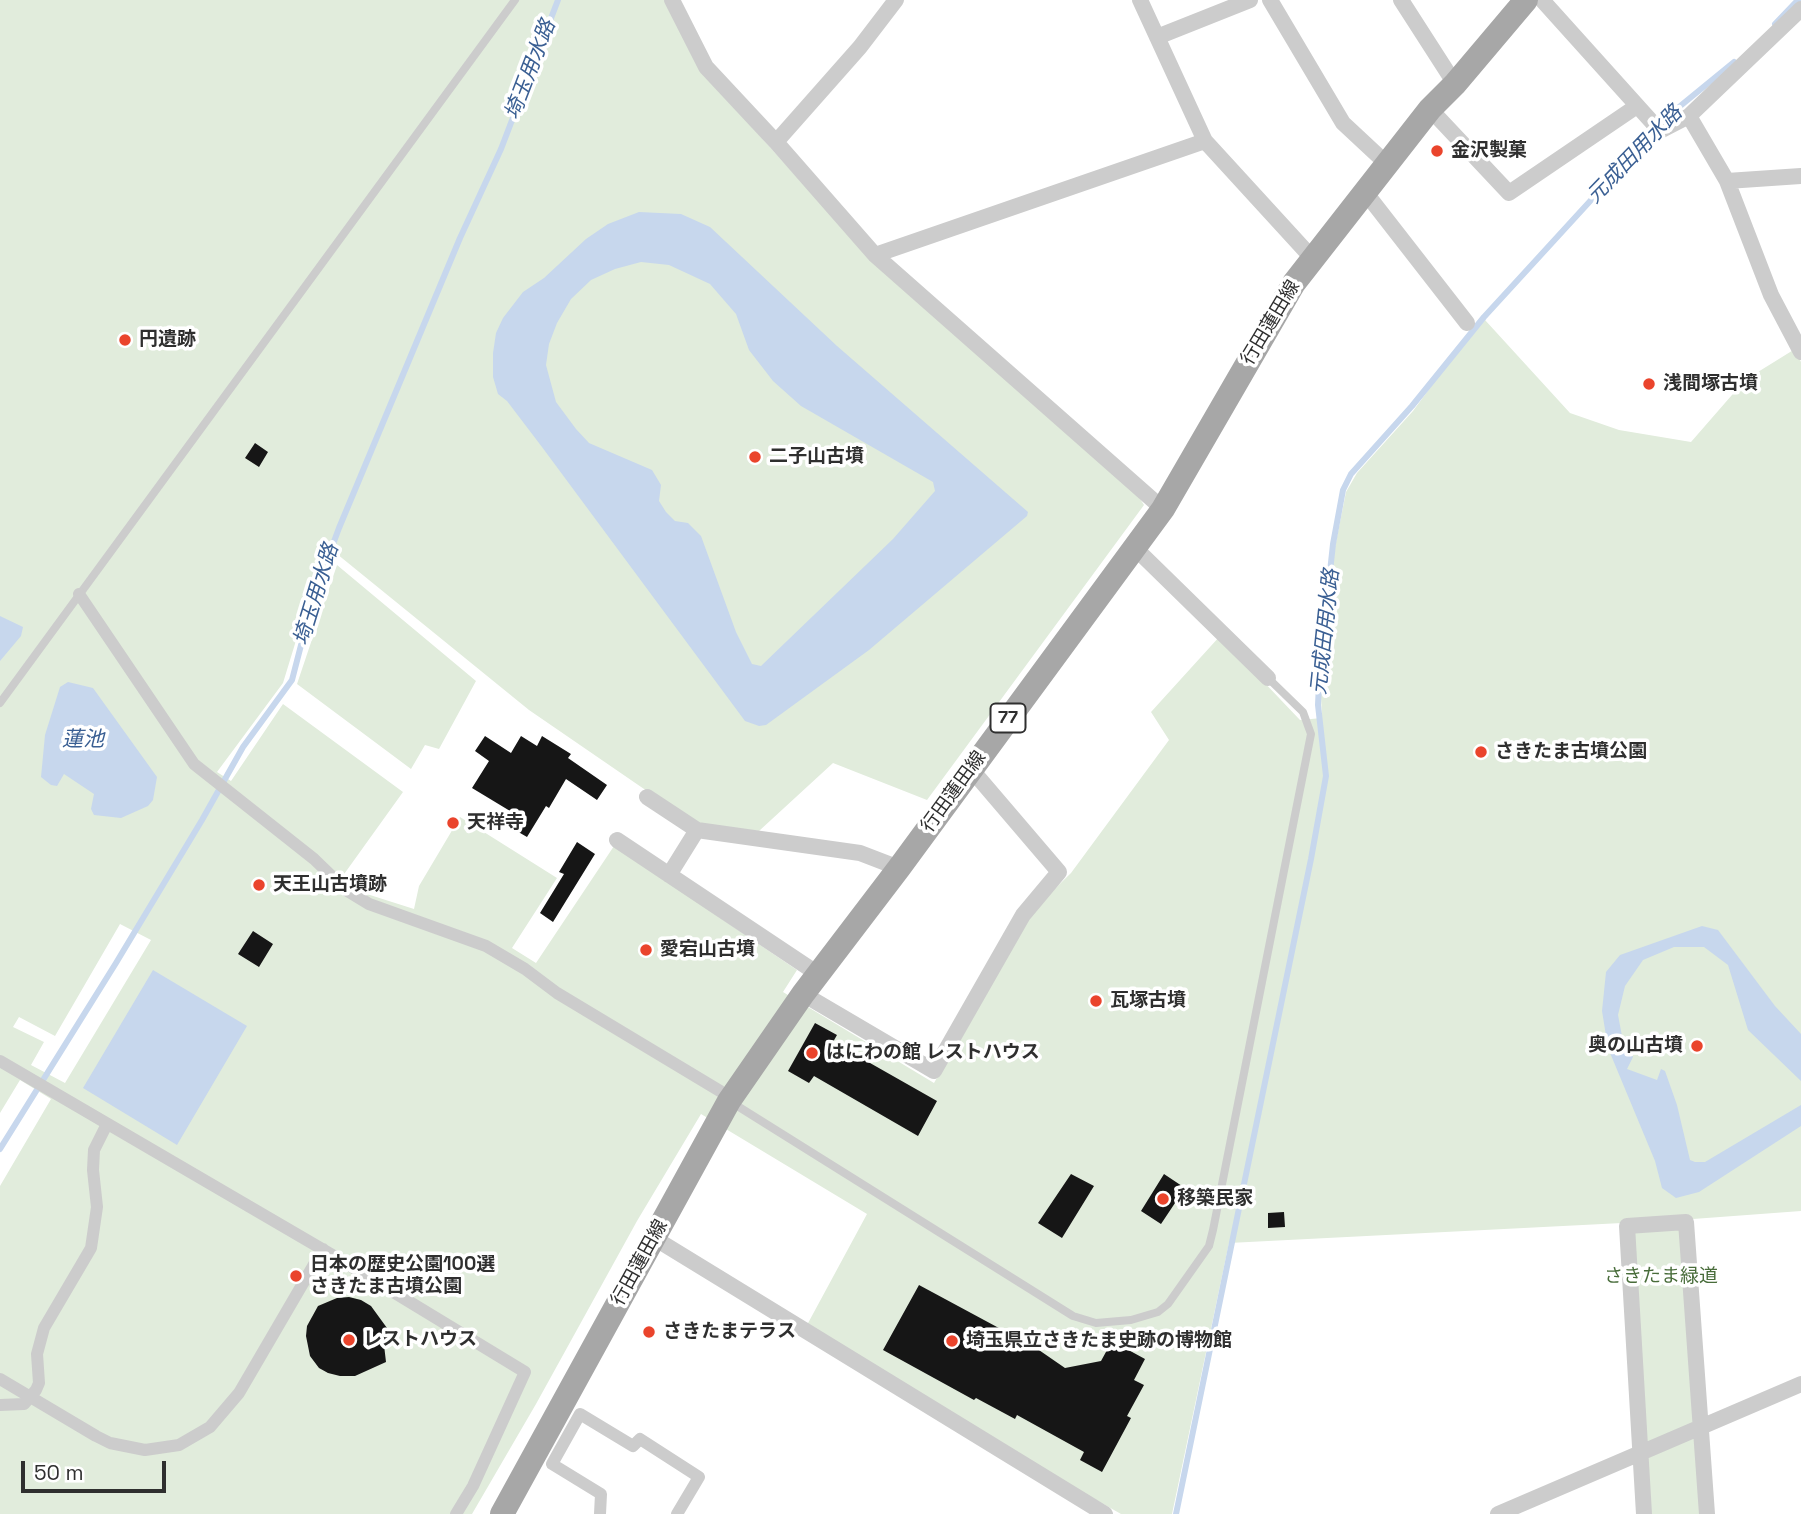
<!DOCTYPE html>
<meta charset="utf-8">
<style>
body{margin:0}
#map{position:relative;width:1801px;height:1514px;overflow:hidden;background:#fff;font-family:"Space Grotesk",sans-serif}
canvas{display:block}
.scale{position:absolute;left:21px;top:1461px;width:145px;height:32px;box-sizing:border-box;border:4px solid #2f2f2f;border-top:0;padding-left:9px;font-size:21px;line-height:24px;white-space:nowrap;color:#2f2f2f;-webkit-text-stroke:5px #fff;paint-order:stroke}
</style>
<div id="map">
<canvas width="1801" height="1514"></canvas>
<div class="scale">50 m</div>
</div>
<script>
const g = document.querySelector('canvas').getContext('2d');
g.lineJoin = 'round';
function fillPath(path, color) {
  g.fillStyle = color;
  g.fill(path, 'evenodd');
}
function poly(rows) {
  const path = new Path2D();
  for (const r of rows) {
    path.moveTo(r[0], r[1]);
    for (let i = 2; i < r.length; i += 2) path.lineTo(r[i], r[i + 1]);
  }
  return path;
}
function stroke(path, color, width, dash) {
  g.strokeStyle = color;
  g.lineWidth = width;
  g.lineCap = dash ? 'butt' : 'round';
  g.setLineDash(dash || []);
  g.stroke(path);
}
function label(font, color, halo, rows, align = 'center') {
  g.font = font + ' "Space Grotesk","Noto Sans JP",sans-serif';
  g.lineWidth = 7;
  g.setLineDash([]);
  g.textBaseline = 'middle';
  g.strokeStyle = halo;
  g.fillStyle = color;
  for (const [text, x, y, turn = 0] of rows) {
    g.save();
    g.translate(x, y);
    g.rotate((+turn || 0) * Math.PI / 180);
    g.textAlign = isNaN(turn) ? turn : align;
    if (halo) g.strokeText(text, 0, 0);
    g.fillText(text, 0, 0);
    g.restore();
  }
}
fillPath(poly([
 [0,0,665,0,699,68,872,261,1135,491,1144,505,927,800,833,763,759,831,695,824,529,710,337,554,324,549,283,683,217,772,231,781,283,704,403,792,342,877,351,886,370,895,414,909,419,886,460,817,557,878,512,948,536,963,614,846,797,970,783,992,934,1083,1029,914,1071,873,1169,740,1151,712,1220,636,1300,720,1322,718,1321,697,1334,552,1346,492,1357,473,1413,411,1458,350,1485,320,1570,413,1619,430,1691,442,1745,380,1795,349,1801,362,1801,1211,1693,1219,1712,1514,1641,1514,1622,1223,1229,1243,1172,1514,1121,1514,998,1444,807,1325,867,1214,701,1114,637,1221,536,1404,472,1514,0,1514,0,1186,51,1099,20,1080,0,1113],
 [120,924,151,940,65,1083,31,1065,44,1042,13,1027,19,1017,55,1036],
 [337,565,476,681,439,749,425,745,411,769,297,684]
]), '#e1ecdc');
fillPath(poly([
 [639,212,681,214,710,227,837,346,1028,512,1027,516,869,650,766,725,759,726,745,721,542,447,507,401,498,394,493,377,493,353,496,333,503,318,523,292,544,278,586,239,608,224],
 [641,262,669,265,710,284,736,314,749,350,773,381,801,406,933,482,935,491,893,539,761,666,752,664,736,632,701,536,688,523,675,521,666,512,659,501,661,485,652,470,589,443,576,429,556,402,546,365,549,344,557,323,571,299,591,280,615,269],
 [0,616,23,627,21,636,0,661],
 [68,682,93,688,157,777,153,800,148,806,121,818,94,815,91,809,94,794,64,774,57,786,51,785,41,777,45,735,60,687],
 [1702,926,1718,930,1775,1006,1801,1034,1801,1081,1748,1030,1728,965,1704,947,1674,947,1643,960,1625,986,1618,1015,1622,1036,1633,1057,1627,1069,1657,1080,1661,1069,1665,1071,1677,1105,1690,1160,1695,1162,1705,1162,1801,1105,1801,1126,1699,1192,1676,1198,1662,1188,1655,1161,1608,1048,1602,1011,1606,972,1620,955],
 [153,970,247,1026,177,1145,83,1088]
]), '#c7d7ed');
stroke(poly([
 [1775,24,1798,0],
 [0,1149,116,963,202,820,243,747,292,680,314,595,339,528,460,238,501,149,558,0],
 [1176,1514,1311,859,1326,776,1318,705,1320,664,1333,544,1343,490,1351,474,1412,406,1484,317,1668,116,1734,62]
]), '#c7d7ed', 6);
fillPath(poly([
 [255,443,268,452,259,467,245,458],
 [485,736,511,753,521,736,537,746,542,736,571,754,568,758,607,785,597,800,566,779,549,808,546,806,527,837,508,826,515,814,472,788,489,761,475,751],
 [577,842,595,854,553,922,540,913,564,874,559,872],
 [253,931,273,944,259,967,238,954],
 [815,1023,837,1035,833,1042,937,1101,918,1136,814,1076,809,1083,788,1071],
 [1071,1174,1094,1186,1062,1238,1038,1223],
 [1164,1174,1185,1188,1161,1224,1141,1211],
 [1284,1212,1285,1227,1268,1228,1268,1213],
 [919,1285,1010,1334,1002,1350,1036,1348,1065,1368,1101,1361,1112,1341,1145,1359,1134,1380,1144,1385,1127,1416,1131,1418,1102,1472,1080,1460,1084,1452,1017,1415,1015,1419,976,1398,974,1400,883,1350],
 [349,1297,361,1300,371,1306,387,1328,392,1343,384,1345,386,1362,355,1376,340,1376,328,1373,319,1368,310,1356,306,1336,307,1326,318,1306,337,1298]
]), '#161616');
stroke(poly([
 [0,703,515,0],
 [731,1102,1073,1316,1096,1323,1131,1320,1158,1312,1168,1304,1209,1246,1213,1230,1311,734,1303,712,1268,678]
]), '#ccc', 8);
stroke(poly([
 [79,594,194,764,314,859,346,890,369,904,486,946,525,969,557,993,720,1091],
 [0,1061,334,1256,525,1372,473,1486,456,1514],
 [0,1379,96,1436,110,1443,145,1450,179,1445,210,1427,239,1393,323,1249],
 [0,1405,24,1404,36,1390,39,1383,37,1354,44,1328,91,1248,97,1207,93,1170,94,1150,107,1124],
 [600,1514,601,1494,552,1464,580,1414,633,1446,640,1439,699,1477,677,1514]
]), '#ccc', 12);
stroke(poly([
 [672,0,706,67,776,142,875,255,1163,509],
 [1140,0,1205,141,1313,259],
 [1270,0,1343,123,1387,164],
 [1401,0,1455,84],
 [1542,0,1660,131,1689,116],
 [1801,9,1689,116,1727,181,1801,176],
 [1157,37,1250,0],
 [1430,109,1509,193,1637,106],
 [776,142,860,47,896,0],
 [1727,181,1771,295,1801,352],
 [1365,192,1467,323],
 [875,255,1205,141],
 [1134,547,1268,678],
 [647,797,697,830,860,853,899,868],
 [617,840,818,974],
 [669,875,697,830],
 [803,994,934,1071,1023,915,1059,872,971,769],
 [654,1238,1105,1514],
 [1498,1514,1801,1384],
 [1644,1514,1627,1226,1686,1222,1707,1514]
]), '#ccc', 16);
stroke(poly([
 [502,1514,729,1101,803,994,899,868,1163,509,1294,283,1430,109,1455,84,1526,0]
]), '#a7a7a7', 24);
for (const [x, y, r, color] of [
 [1437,151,7,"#ea442c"],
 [125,340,7,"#ea442c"],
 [1649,384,7,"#ea442c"],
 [755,457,7,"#ea442c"],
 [1481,752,7,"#ea442c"],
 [453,823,7,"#ea442c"],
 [259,885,7,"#ea442c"],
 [646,950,7,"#ea442c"],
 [1096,1001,7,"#ea442c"],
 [1697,1046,7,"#ea442c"],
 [812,1053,7,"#ea442c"],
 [1163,1199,7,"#ea442c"],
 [296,1276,7,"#ea442c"],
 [649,1332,7,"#ea442c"],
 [349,1340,7,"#ea442c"],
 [952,1341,7,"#ea442c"]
]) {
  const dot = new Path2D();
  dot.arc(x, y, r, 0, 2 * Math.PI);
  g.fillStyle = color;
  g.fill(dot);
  stroke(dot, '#fff', 2.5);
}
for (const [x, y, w] of [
 [1008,718,35]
]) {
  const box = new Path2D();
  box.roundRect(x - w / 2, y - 14.5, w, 29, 5);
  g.fillStyle = '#fff';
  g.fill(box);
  stroke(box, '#2f2f2f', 2);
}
label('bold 18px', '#2f2f2f', null, [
 ["77",1008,718]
]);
label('bold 19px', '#2f2f2f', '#fff', [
 ["金沢製菓",1451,151],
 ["円遺跡",139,340],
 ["浅間塚古墳",1663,384],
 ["二子山古墳",769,457],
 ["さきたま古墳公園",1495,752],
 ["天祥寺",467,823],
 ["天王山古墳跡",273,885],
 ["愛宕山古墳",660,950],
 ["瓦塚古墳",1110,1001],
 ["奥の山古墳",1683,1046,"right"],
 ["はにわの館 レストハウス",826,1053],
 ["移築民家",1177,1199],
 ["日本の歴史公園100選",310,1265],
 ["さきたま古墳公園",310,1287],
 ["さきたまテラス",663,1332],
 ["レストハウス",363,1340],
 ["埼玉県立さきたま史跡の博物館",966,1341]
], 'left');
label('19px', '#2f2f2f', '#fff', [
 ["行田蓮田線",1271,323,-59],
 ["行田蓮田線",954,792,-54],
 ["行田蓮田線",640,1263,-61]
]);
label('19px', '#486c3a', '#fff', [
 ["さきたま緑道",1661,1277]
]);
label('italic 21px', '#3a5f93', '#fff', [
 ["埼玉用水路",531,70,-69],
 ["元成田用水路",1635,155,-46],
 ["埼玉用水路",317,595,-73],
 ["元成田用水路",1326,632,-84],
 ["蓮池",83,740]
]);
</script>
